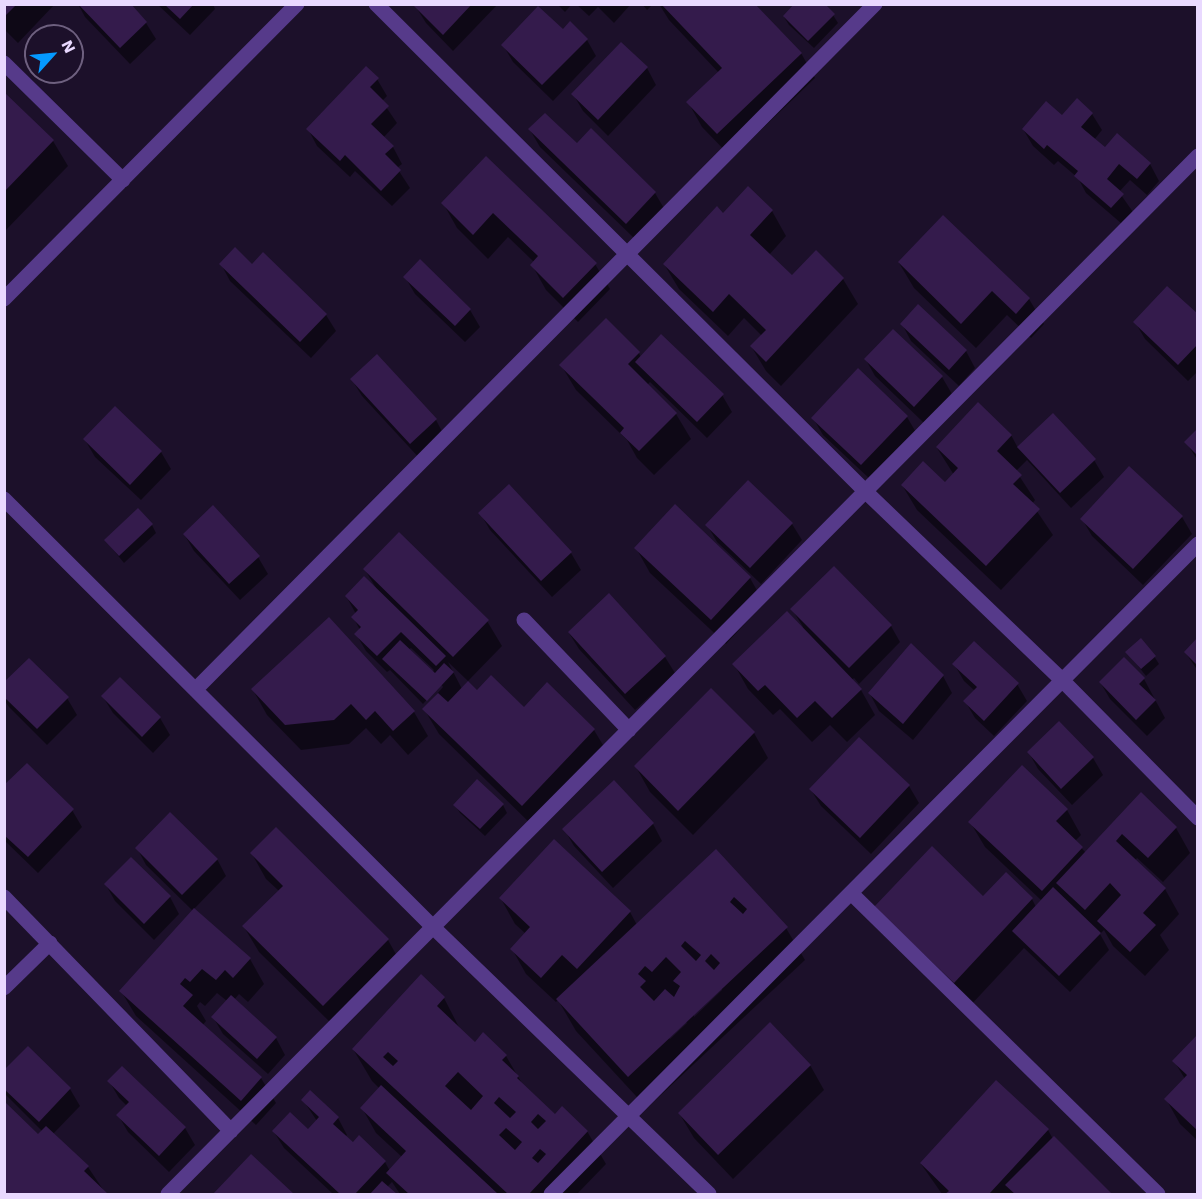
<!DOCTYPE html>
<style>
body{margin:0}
#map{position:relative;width:1202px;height:1199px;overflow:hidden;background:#1c102a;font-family:"Work Sans",sans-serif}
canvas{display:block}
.frame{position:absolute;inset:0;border:6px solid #e9d9ff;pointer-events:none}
.north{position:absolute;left:24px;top:24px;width:60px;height:60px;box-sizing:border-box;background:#1c102a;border:2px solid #6e607f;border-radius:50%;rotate:63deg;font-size:16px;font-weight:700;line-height:24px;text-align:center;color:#e9d9ff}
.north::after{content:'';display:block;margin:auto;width:21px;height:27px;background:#0599ff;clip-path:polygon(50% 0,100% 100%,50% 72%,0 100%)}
</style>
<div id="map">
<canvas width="1202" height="1199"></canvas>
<div class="frame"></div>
<div class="north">N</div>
</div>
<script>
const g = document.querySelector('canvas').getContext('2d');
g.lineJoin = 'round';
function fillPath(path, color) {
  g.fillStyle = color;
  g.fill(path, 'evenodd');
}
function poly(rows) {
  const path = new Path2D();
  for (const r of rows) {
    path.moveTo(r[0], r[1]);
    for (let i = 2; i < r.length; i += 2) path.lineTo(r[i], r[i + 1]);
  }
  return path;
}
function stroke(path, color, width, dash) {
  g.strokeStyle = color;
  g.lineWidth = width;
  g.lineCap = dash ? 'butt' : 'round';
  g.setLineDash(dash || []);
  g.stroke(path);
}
fillPath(poly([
 [4,4,55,4,18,43,4,29],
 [78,4,129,4,146,23,156,39,130,64,85,17],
 [157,4,213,4,215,9,190,35],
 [418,4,498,4,453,51,426,23,416,7],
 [557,4,572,4,565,12],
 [576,4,631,4,614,23,598,7,589,16],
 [642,4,653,4,647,10],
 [659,4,753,4,801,53,815,78,732,158,702,127,688,102,719,73,669,20],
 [833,15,838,23,814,48,789,25,784,17],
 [563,31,587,40,596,56,553,101,513,62,503,45],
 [647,68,656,85,608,136,583,111,573,94],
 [377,79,387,96,382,101,397,123,383,138,393,147,402,164,397,168,410,188,392,206,355,171,350,177,317,146,308,129],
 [4,94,53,141,68,166,4,232],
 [1092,114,1102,130,1094,140,1106,149,1150,164,1159,181,1147,195,1130,180,1119,192,1133,212,1122,224,1086,193,1078,178,1058,161,1054,165,1033,146,1023,129,1062,117],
 [530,130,577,145,591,130,655,193,665,210,636,240,540,147],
 [486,159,595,264,610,289,578,322,546,290,532,265,534,262,508,237,488,259,457,228,443,203],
 [748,189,772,211,786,236,769,255,792,277,843,279,858,304,781,386,766,371,751,346,762,336,744,318,728,336,679,289,664,264,723,215],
 [943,217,1029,299,1044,324,1031,338,1007,315,976,348,914,288,899,263],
 [221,264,252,266,326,315,336,331,311,358,230,281],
 [405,277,470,310,480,327,465,342,415,294],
 [1198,316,1198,371,1188,381,1145,339,1135,322],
 [902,324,966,351,975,368,959,386,911,341],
 [893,331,942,377,952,394,924,423,875,376,866,360],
 [639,353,641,358,722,395,732,412,707,438,650,382,647,385,676,414,691,439,654,475,637,458,627,440,576,390,561,365],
 [352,380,436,420,445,437,421,460,362,396],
 [115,408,161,452,171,469,141,500,95,457,85,440],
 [907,417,917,434,872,481,823,435,813,418],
 [1198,430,1198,461,1186,442],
 [1011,435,1018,448,1094,460,1104,477,1071,508,1027,460,1016,471,1035,500,1032,504,1053,535,1001,590,917,510,902,485,945,484,954,475,937,448],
 [1130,468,1182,517,1192,534,1143,585,1092,536,1082,519],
 [509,486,571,553,581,570,552,597,490,530,480,513],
 [792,524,802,540,761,584,717,542,707,525],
 [152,525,156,533,124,563,106,541],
 [184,534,258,557,268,574,240,600,194,551],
 [636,548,750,578,764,603,726,644,650,573],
 [365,570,487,621,502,646,468,681,448,662,462,689,524,709,547,684,594,730,609,755,537,830,439,734,424,709,443,687,441,684,423,704,390,670,387,672,366,651,356,634,360,630,353,617,356,614,346,596,376,588],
 [411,648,434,670,432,672,408,650],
 [792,609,891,626,900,642,859,684,854,678,852,680,861,690,875,715,847,742,830,725,812,742,780,709,773,715,748,689,734,664,803,627],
 [569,633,665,657,675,673,635,710,579,649],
 [1198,639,1198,671,1185,652],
 [1127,652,1154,656,1159,664,1146,676],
 [954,664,1017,684,1027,701,994,736,975,718,965,701,975,691,964,681],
 [943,676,952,693,913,740,879,711,870,694],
 [120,679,160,718,170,735,153,753,113,713,103,697],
 [1144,679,1165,718,1147,736,1110,699,1100,682],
 [4,684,67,698,77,715,47,745,9,707,4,700],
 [253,690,414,712,428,736,408,755,390,735,381,744,366,728,349,744,301,750,267,715],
 [1059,723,1093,758,1103,775,1072,805,1038,769,1029,753],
 [754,733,768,758,693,835,650,792,636,767],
 [859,739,909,786,919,803,871,854,821,806,811,790],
 [4,788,72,810,82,827,38,873,4,840],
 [1141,795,1176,828,1190,853,1163,882,1137,858,1135,861,1165,889,1179,914,1160,935,1169,950,1145,976,1113,946,1104,930,1100,934,1109,950,1070,992,1024,948,969,1007,891,932,983,898,1032,899,1036,907,1042,901,985,847,970,822,1067,810,1081,835,1075,841,1086,853],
 [455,805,503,805,507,813,485,836,460,813],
 [653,824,662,841,613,888,574,846,564,829],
 [137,848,217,859,226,876,194,909,250,959,264,984,248,1002,239,994,234,1000,276,1038,285,1055,268,1074,223,1034,213,1017,227,1001,217,993,205,1006,200,1002,197,1006,206,1021,202,1026,261,1078,276,1103,256,1125,136,1016,121,991,193,911,146,865],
 [716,851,786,928,805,960,647,1108,576,1031,558,1000,556,1002,526,974,512,949,526,934,515,924,501,899,630,912,637,925],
 [722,986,722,990,694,1017,694,1012],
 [685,1021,687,1023,670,1039,668,1037],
 [252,854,388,940,402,965,338,1030,259,952,244,927,279,891,266,879],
 [106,885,170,897,179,914,154,940,115,901],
 [444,998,461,1031,475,1044,506,1056,523,1085,555,1116,587,1131,606,1164,577,1194,400,1194,392,1182,387,1187,395,1194,333,1194,284,1148,274,1132,308,1131,317,1121,303,1100,338,1118,347,1135,345,1137,385,1162,390,1171,402,1157,376,1133,362,1108,380,1089,372,1081,353,1049],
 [1198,1038,1198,1141,1180,1124,1166,1099,1185,1079,1174,1061],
 [28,1049,70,1089,80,1106,53,1134,88,1167,106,1194,4,1194,4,1103,38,1136,43,1132,4,1093,4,1073],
 [810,1065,824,1090,733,1179,694,1138,679,1113],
 [109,1081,185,1128,195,1145,169,1172,128,1132,118,1115,127,1106,119,1098],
 [1048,1130,1053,1139,1110,1194,942,1194,921,1164],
 [251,1156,292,1194,215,1194]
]), '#0007');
fillPath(poly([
 [4,4,17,4,4,17],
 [78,4,131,4,147,22,120,48],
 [164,4,194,4,180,19],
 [416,4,472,4,443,35,414,6],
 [661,4,755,4,802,53,717,134,686,102,722,68],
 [794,4,825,4,835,14,808,41,783,16],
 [538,6,563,29,570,21,588,39,542,85,501,45],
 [621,42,648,67,598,120,571,94],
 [366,66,379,78,370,87,389,106,371,124,394,146,385,154,401,170,381,191,345,155,340,161,306,129],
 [4,92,54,140,4,192],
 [1077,98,1093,113,1081,127,1105,147,1117,133,1151,163,1137,179,1119,164,1107,179,1124,194,1111,208,1074,176,1078,171,1047,145,1044,149,1022,129,1046,101,1062,115],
 [545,113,577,143,591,128,656,192,626,224,528,129],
 [486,156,597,263,563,298,530,265,538,256,493,213,473,235,441,203],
 [748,186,773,210,750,235,792,275,816,250,844,278,766,362,750,346,766,330,729,294,713,312,663,264,717,206,723,213],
 [943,215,1030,298,1016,314,992,291,961,324,898,262],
 [235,247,252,264,263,252,327,314,300,342,219,264],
 [420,259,471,309,455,326,403,277],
 [1167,286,1198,314,1198,344,1178,365,1133,322],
 [918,304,967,350,949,370,900,324],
 [606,318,640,352,628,364,677,413,639,451,620,433,624,428,559,365],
 [893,329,943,376,914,407,864,359],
 [661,334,724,394,697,422,635,362],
 [377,354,437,419,410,444,350,379],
 [858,368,908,416,861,465,811,418],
 [978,402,1012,435,997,451,1022,475,1013,484,1040,509,986,566,901,485,923,461,945,482,958,468,936,447],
 [115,406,162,451,130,485,83,439],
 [1053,413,1096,459,1060,493,1017,447],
 [1198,428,1198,456,1184,442],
 [1129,466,1183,516,1133,569,1080,519],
 [748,480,793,523,750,568,705,525],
 [509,484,572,552,541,581,478,513],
 [675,504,751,577,711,620,634,548],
 [213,505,260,556,229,584,183,534],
 [138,508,153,524,119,556,104,540],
 [399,532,489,620,453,657,363,569],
 [834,566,892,625,849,668,790,609],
 [364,576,446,656,436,666,401,632,377,656,354,634,361,627,351,617,358,610,345,596],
 [609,593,666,656,625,694,568,632],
 [787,611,862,689,832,718,815,701,797,718,765,685,758,691,732,664],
 [329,617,415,711,393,731,375,711,366,720,351,704,334,720,285,725,251,689],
 [1198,637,1198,666,1184,652],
 [1141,638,1156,656,1141,669,1125,652],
 [400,640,435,673,444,663,454,672,427,701,382,659],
 [974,641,1019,683,984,721,963,701,977,687,952,664],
 [911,643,944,675,903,724,868,693],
 [1124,657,1145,678,1139,684,1156,700,1136,720,1099,682],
 [29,658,69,697,37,729,4,697,4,682],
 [491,675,524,707,547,682,595,729,522,806,422,709,438,693,448,702,468,681,477,690],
 [120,677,161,717,142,737,101,696],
 [711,688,755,732,678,811,634,766],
 [1059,721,1094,757,1061,789,1027,752],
 [859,737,910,785,860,838,809,789],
 [27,763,74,809,28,857,4,835,4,785],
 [1022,765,1068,809,1056,821,1083,847,1042,891,968,822],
 [477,779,504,804,480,829,453,805],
 [614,780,654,823,602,872,562,829],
 [1141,792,1177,827,1148,858,1122,834,1116,841,1166,888,1143,913,1156,925,1130,952,1097,921,1121,895,1110,883,1085,910,1056,883],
 [170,812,218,859,182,895,135,848],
 [276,827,389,939,323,1006,242,926,283,886,250,853],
 [554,839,631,911,577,969,562,955,541,978,510,949,530,927,499,898],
 [932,846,983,896,1006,872,1033,898,954,983,874,907],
 [716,849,788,927,628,1077,556,999],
 [734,897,747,909,743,914,730,902],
 [685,941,701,955,696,961,681,946],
 [711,954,720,963,714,970,705,961],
 [666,957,681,972,673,981,680,986,674,997,665,989,654,1001,640,987,646,981,638,974,645,966,652,972],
 [131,857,171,896,144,924,104,884],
 [1053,887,1101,933,1059,976,1012,931],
 [194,908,251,958,233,978,225,970,216,980,202,969,190,982,185,978,180,984,193,995,183,1006,262,1077,241,1101,119,991],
 [421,974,445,997,437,1006,475,1042,483,1032,507,1055,502,1060,519,1076,517,1078,555,1114,562,1106,588,1131,529,1194,508,1194,352,1049],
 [388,1052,398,1061,393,1066,383,1057],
 [458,1072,483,1096,471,1110,445,1086],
 [499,1097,516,1112,510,1118,494,1103],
 [538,1114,546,1121,538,1129,531,1122],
 [506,1128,522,1142,515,1150,499,1135],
 [540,1149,546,1154,538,1163,532,1158],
 [231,995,277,1037,257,1059,211,1017],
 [770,1022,811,1065,718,1155,678,1113],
 [1198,1034,1198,1131,1164,1099,1187,1075,1172,1061],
 [28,1046,71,1088,39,1122,4,1089,4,1070],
 [122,1066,186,1127,159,1156,116,1115,129,1102,107,1081],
 [996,1080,1049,1129,989,1194,945,1194,949,1191,920,1163],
 [381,1085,498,1194,409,1194,386,1173,406,1151,360,1108],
 [310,1090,339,1117,333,1124,353,1142,359,1135,386,1161,355,1194,340,1194,272,1131,290,1112,308,1129,319,1117,301,1100],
 [4,1101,38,1134,46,1126,89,1166,84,1171,108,1194,4,1194],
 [1054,1136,1112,1194,1015,1194,1005,1185],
 [251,1154,294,1194,213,1194],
 [382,1181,397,1194,370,1194]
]), '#341b4c');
stroke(poly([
 [376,4,865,491,1062,680,1198,818],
 [4,63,123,180],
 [4,299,297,4],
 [4,499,433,927,709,1194],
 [524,620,629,730],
 [196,689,875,4],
 [851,893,1158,1194],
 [4,897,231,1131],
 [4,988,50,943],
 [168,1194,1198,156],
 [551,1194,1198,544]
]), '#563a8a', 15);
</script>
